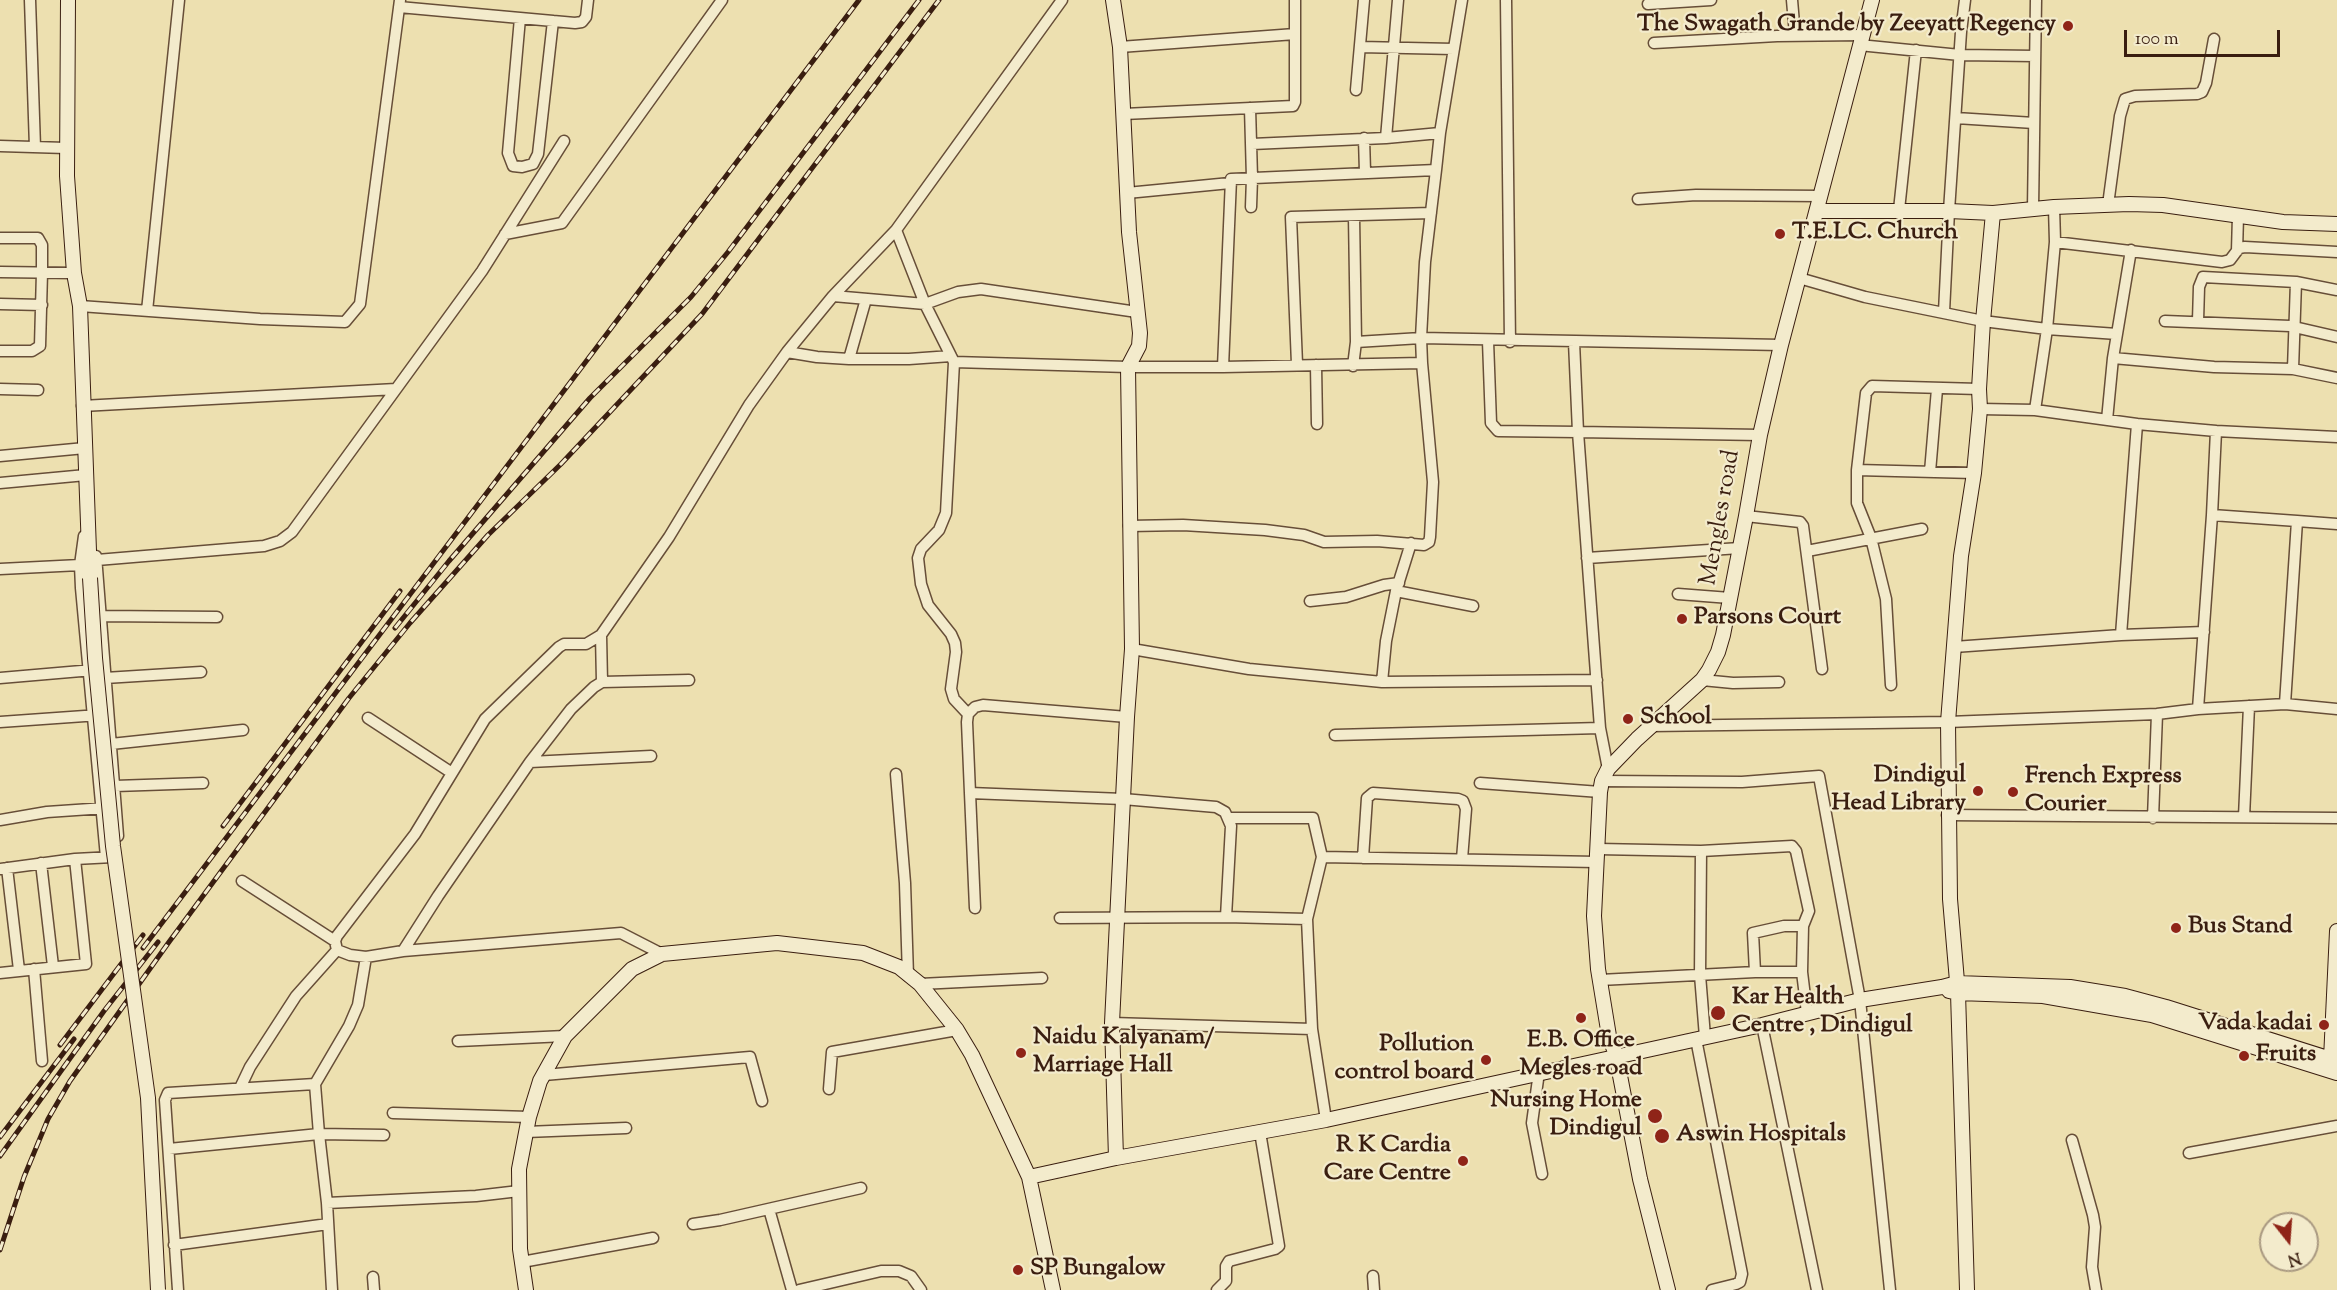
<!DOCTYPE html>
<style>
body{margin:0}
#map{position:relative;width:2337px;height:1290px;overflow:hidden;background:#ede0b0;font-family:"Sorts Mill Goudy",serif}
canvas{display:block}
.north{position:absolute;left:2259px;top:1212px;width:60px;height:60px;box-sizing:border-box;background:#f3ebcc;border:2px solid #a99981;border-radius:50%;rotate:163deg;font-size:16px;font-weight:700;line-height:24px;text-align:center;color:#3a1e10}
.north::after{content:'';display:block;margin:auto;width:21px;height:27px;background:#8f2418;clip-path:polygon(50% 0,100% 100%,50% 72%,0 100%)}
.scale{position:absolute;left:2124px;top:30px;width:156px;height:27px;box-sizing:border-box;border:3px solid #3a1e10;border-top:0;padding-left:8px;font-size:18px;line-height:21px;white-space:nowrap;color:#3a1e10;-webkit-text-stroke:4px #f3ebcc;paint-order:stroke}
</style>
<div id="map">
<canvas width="2337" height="1290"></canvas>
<div class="north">N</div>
<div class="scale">100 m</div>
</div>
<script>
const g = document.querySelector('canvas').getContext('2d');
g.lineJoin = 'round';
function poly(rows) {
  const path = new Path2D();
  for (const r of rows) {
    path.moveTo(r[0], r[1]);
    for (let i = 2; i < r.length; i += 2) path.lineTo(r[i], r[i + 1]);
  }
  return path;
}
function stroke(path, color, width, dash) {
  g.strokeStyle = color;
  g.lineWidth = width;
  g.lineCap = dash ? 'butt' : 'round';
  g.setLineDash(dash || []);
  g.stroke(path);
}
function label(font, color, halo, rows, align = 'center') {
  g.font = font + ' "Sorts Mill Goudy",serif';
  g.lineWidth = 4.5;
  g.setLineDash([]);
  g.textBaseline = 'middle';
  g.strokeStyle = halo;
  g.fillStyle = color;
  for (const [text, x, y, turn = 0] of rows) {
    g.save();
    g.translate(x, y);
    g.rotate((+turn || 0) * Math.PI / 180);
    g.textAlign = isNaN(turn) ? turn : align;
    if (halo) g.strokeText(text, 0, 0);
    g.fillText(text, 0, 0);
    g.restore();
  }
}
const street = poly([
 [30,0,35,147],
 [1506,0,1510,342],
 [1792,0,1795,35],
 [1648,4,1711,0],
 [399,7,575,23,582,22,586,17,588,0],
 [520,18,508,153,513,166,522,167,533,164,538,154,553,21],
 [1654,43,1777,36,1862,35],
 [1859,45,1960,55,2035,56],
 [1120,47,1295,34],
 [1360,47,1454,49],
 [1356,90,1364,0],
 [1250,108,1252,178,1251,207],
 [1124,114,1293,106,1295,102,1295,0],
 [1956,118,2034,123],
 [1364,138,1365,172],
 [1386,138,1398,0],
 [1252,144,1386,138,1440,133],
 [0,146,66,148],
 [1436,170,1440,133,1462,0],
 [1127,193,1230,183],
 [1638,199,1696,195,1821,196],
 [2108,205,2120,116,2125,99,2135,96,2197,94,2202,92,2206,83,2214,39],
 [2033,209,2036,0],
 [1899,210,1916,50],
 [896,230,925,304,954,362,946,513,939,530,921,549,918,558,921,584,928,605,951,634,955,643,956,652,951,689,954,699,968,714],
 [505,234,562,223,722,0],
 [0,238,38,238,42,245,42,272,40,346,32,351,0,351],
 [2055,242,2222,262,2230,260,2239,248,2245,247,2337,252],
 [2237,251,2238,216],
 [0,272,74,273],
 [1799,278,1865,297,1983,321,2047,329,2117,334],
 [833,296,925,304,958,292,981,289,1137,312],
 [0,304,42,305],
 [80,306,260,319,345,322,360,304,400,0],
 [147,311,179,0],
 [1944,312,1949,211,1961,32,1965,0],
 [2165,321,2290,326,2337,337],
 [2198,321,2199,287,2203,277,2296,282,2337,290],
 [1488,341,1491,423,1498,431,1578,432,1574,342],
 [787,352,817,357,849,359,909,359,951,356],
 [2113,358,2214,367,2293,369,2337,378],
 [849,359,866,299],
 [954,362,1128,367,1223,367,1422,363,1421,338,1781,345],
 [1297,364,1291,217,1431,213],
 [1316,365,1317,424],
 [1353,366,1356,342,1354,216],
 [1223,367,1231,179,1436,170,1425,262,1421,338,1356,342],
 [2293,369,2296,282],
 [0,389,38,390],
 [82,406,396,389],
 [1980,409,2035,410,2137,424,2121,635],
 [2035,410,2047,329,2055,242,2054,207],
 [2107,420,2113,358,2131,250],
 [2137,424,2216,431,2212,515],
 [2216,431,2337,437],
 [0,456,85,448],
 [1857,470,1974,473],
 [1930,472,1937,389],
 [0,483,86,475],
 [1746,516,1800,522,1803,526,1822,669],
 [1129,526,1183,525,1265,530,1304,535,1324,542,1377,541,1424,545,1429,542,1430,537,1433,482,1422,363],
 [84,536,80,565,81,588,106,857],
 [1807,551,1922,529],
 [96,556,118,836],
 [1587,558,1740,548],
 [97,560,264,546,280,541,292,532,482,271,564,141],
 [0,569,80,565],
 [1396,591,1473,606],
 [1678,594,1730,598],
 [1310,601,1346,597,1384,585,1399,583],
 [100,616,217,617],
 [601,635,602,682],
 [1954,647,2121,635,2204,632],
 [1132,649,1249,669,1382,682,1597,680],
 [0,678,93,670],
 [105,678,201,672],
 [1702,680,1733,683,1779,682],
 [1382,682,1386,641,1396,591,1411,543],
 [1891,685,1886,599,1871,538,1857,503,1857,470,1866,393,1872,386,1979,389],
 [2285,704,2297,521,2337,524],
 [2198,709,2212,515,2297,521],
 [368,718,452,773],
 [0,722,99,715],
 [1650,726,1948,722,2157,714,2198,709,2285,704,2337,709],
 [1335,735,1600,728],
 [111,744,243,730],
 [530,762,651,756],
 [1608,769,1600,728,1578,432,1760,435],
 [896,774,905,883,908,976],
 [1602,781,1742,782,1819,776,1860,1000,1890,1290],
 [1480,783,1600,792],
 [115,786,203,783],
 [970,793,975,908],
 [1947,815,2337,818],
 [2244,817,2249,706],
 [1228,818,1313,818,1322,857],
 [2153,818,2157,714],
 [0,820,47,812,105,808],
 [1598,849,1701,851,1792,846,1796,851,1809,911,1803,926,1802,972,1807,1013],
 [1701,851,1700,975,1705,1037],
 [1363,858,1367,798,1373,793,1458,799,1463,801,1466,809,1462,859],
 [41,863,53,966],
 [7,868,19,970],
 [0,869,75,859,113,857],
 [242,881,335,941],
 [1060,918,1226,917],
 [1307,919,1322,857,1597,862],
 [403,951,438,896,530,762,571,709,594,687,602,682,689,680],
 [662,954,621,933,403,951,366,957,350,955,337,950,335,941,337,936,415,834,485,719,559,647,564,644,586,644,601,635,669,537,749,405,787,352,833,296,896,230,1062,0],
 [34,969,42,1061],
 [1755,972,1753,933,1784,926,1803,926],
 [0,973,86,964,75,859],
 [1600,980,1755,972,1802,972],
 [920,984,1042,978],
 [1112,1023,1312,1029,1307,919,1226,917,1231,826,1225,812,1216,807,1123,799,970,793,967,722,968,714,975,707,983,705,1127,717],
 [1762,1025,1817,1290],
 [1312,1029,1326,1120],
 [1696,1039,1742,1274,1740,1282,1736,1284,1712,1290],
 [458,1041,565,1036],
 [1539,1072,1532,1123,1542,1174],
 [544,1075,750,1057,762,1101],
 [240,1088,250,1067,296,996,337,950],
 [829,1089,832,1052,957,1030],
 [393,1113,529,1117],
 [526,1132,626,1128],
 [2072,1140,2093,1215,2095,1227,2092,1267,2096,1290],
 [169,1149,319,1134,384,1135],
 [2189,1153,2337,1126],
 [327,1203,476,1196,519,1191],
 [769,1209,792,1290],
 [693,1224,720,1220,861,1188],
 [174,1245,328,1224],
 [522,1262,653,1238],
 [1373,1276,1374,1290],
 [373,1277,374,1290],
 [178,1290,165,1100,168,1093,315,1084],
 [332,1290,327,1203,319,1134,315,1084,349,1026,358,1005,366,957],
 [799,1290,881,1271,899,1271,911,1276,921,1290],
 [1217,1290,1226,1281,1226,1266,1229,1261,1275,1249,1279,1246,1260,1132]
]);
const secondary = poly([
 [68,0,67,176,74,273,80,306,90,578],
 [1113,0,1120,47,1129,232,1140,333,1139,346,1128,367,1132,649,1127,717,1112,1023,1116,1158],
 [1817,211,1949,211,1993,213,2054,207,2129,204,2163,205,2283,222,2337,224],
 [1949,991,1958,993,2043,996,2152,1015,2337,1073],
 [2331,1059,2337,931],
 [526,1290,520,1249,519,1169,529,1117,540,1081,565,1036,632,969,662,954,777,943,863,953,899,967,920,984,957,1030,972,1055,1029,1177],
 [1053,1290,1029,1177,1116,1158,1326,1120,1762,1025,1860,1000,1942,987,1957,983,2070,987,2125,996,2166,1007,2337,1061],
 [1668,1290,1640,1179,1616,1055,1609,1036,1598,969,1594,916,1600,792,1602,781,1608,769,1637,739,1702,680,1709,670,1718,652,1723,635,1746,516,1760,435,1781,345,1872,0],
 [1967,1290,1958,993,1950,899,1948,722,1961,556,1974,473,1980,409,1979,389,1983,321,1993,213]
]);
stroke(street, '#674e38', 13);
stroke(secondary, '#3a1e10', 16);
stroke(street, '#f3ebcc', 10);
stroke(secondary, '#f3ebcc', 14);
const rail = poly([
 [395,628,449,561,590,398,691,297,728,252,919,0],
 [223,826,400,591],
 [143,948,859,0],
 [60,1045,143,935],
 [0,1137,74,1039],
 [0,1156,104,1011,158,942],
 [0,1250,24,1177,48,1119,70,1081,169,942,349,698,410,623,488,535,561,464,702,314,939,0]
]);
stroke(rail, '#3a1e10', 5);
stroke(rail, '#f3ebcc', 3, [9]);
const secondaryBridge = poly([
 [90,578,95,658,113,846,148,1098,158,1290]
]);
stroke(secondaryBridge, '#3a1e10', 16, []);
stroke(secondaryBridge, '#f3ebcc', 14);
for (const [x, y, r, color] of [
 [2068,26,6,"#8f2418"],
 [1780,234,6,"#8f2418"],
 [1682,619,6,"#8f2418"],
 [1628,719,6,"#8f2418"],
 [1978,791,6,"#8f2418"],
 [2013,792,6,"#8f2418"],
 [2176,928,6,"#8f2418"],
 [1718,1013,8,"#8f2418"],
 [1581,1018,6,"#8f2418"],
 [2324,1025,6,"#8f2418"],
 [1021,1053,6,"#8f2418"],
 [2244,1056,6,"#8f2418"],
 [1486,1060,6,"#8f2418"],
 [1655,1116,8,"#8f2418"],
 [1662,1136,8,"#8f2418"],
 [1463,1161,6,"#8f2418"],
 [1018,1270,6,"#8f2418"]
]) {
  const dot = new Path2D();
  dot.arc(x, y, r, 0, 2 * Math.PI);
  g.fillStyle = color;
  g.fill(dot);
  stroke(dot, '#f3ebcc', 2);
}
label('bold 24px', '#3a1e10', '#f3ebcc', [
 ["The Swagath Grande by Zeeyatt Regency",2056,26,"right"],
 ["T.E.LC. Church",1792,234],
 ["Parsons Court",1694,619],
 ["School",1640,719],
 ["Dindigul",1966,777,"right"],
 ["Head Library",1966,805,"right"],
 ["French Express",2025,778],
 ["Courier",2025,806],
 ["Bus Stand",2188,928],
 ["Kar Health",1732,999],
 ["Centre , Dindigul",1732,1027],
 ["Vada kadai",2312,1025,"right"],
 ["Naidu Kalyanam/",1033,1039],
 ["Marriage Hall",1033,1067],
 ["E.B. Office",1581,1042,"center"],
 ["Megles road",1581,1070,"center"],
 ["Pollution",1474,1046,"right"],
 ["control board",1474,1074,"right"],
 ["Fruits",2256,1056],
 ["Nursing Home",1642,1102,"right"],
 ["Dindigul",1642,1130,"right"],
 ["Aswin Hospitals",1676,1136],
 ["R K Cardia",1451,1147,"right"],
 ["Care Centre",1451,1175,"right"],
 ["SP Bungalow",1030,1270]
], 'left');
label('24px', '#3a1e10', '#f3ebcc', [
 ["Mengles road",1722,518,-80]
]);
</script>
